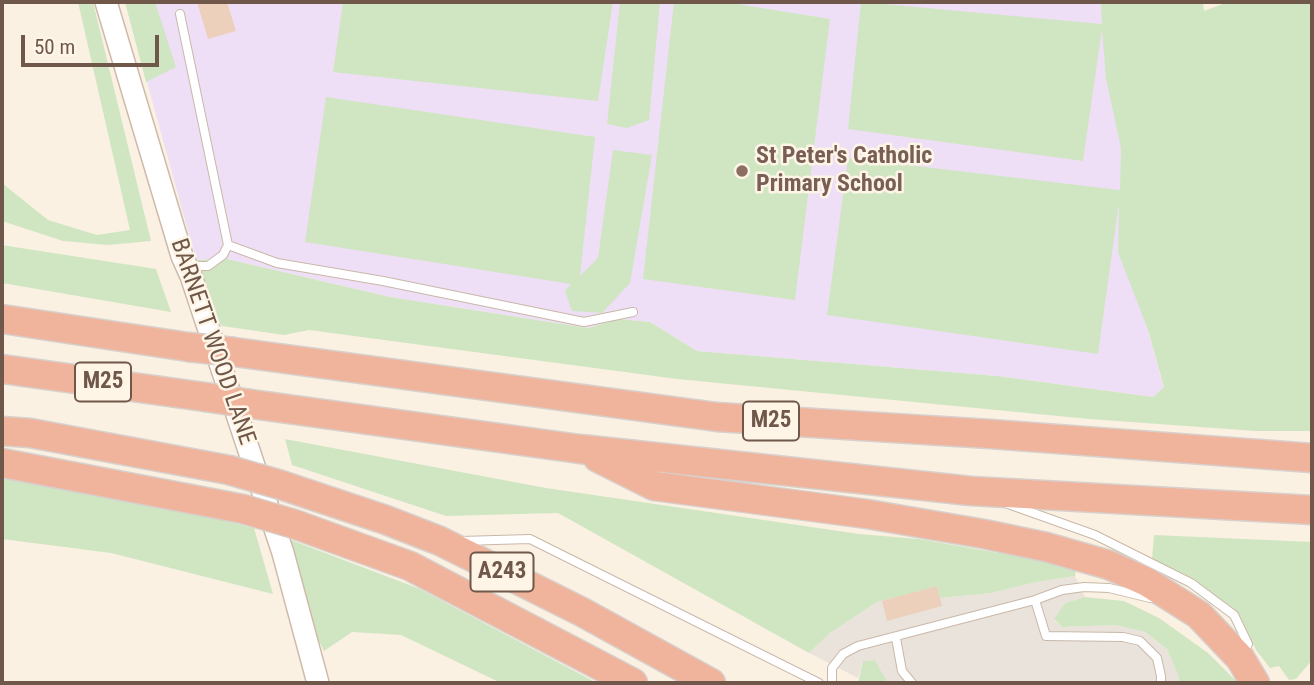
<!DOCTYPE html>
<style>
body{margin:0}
#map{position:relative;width:1314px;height:685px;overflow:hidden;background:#faf1e2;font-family:"Roboto Condensed",sans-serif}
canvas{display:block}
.frame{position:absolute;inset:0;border:4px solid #6f584a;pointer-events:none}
.scale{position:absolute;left:21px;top:35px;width:138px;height:32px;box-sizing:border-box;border:4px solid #6f584a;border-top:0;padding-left:9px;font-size:21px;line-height:24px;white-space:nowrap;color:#6f584a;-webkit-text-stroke:5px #fef5e7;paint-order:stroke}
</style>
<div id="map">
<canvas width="1314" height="685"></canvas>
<div class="frame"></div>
<div class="scale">50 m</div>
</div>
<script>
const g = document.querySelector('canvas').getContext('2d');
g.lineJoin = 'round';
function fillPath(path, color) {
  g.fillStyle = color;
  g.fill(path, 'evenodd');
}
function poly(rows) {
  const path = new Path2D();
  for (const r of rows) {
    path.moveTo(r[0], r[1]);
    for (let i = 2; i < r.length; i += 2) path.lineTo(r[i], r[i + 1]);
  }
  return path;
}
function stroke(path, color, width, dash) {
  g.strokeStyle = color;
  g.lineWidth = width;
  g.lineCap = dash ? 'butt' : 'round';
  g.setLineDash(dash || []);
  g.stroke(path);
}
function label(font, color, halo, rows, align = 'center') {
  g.font = font + ' "Roboto Condensed",sans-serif';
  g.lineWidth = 5;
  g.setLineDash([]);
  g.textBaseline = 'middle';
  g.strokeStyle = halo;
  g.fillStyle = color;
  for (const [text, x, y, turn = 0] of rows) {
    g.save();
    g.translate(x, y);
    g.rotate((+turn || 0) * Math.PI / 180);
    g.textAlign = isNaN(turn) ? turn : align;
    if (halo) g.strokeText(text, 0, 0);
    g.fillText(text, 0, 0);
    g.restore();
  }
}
fillPath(poly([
 [1075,576,1085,597,1065,603,1054,620,1062,627,1116,625,1145,632,1167,649,1179,677,1178,683,888,683,875,660,863,661,858,678,809,653,830,633,877,602,937,586,940,598,991,593,1037,582]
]), '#e9e3dc');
fillPath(poly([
 [125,2,1182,2,1191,45,1312,39,1148,331,1164,388,1153,397,997,376,697,351,650,322,619,319,588,328,390,297,227,259,196,260]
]), '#eedff6');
fillPath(poly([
 [78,2,93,2,151,241,108,245,63,241,2,221,2,183,48,220,97,235,130,230],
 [125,2,155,2,176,67,146,82],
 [343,2,613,2,598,101,333,72],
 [620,2,660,2,649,120,627,128,607,124],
 [674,2,725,2,830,19,795,300,643,279],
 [861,2,1102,24,1101,2,1203,2,1204,11,1228,2,1312,2,1312,431,1255,431,1089,419,677,379,309,330,284,335,222,326,210,313,196,260,227,259,390,297,588,328,619,319,650,322,697,351,997,376,1153,397,1164,387,1148,330,1118,252,1119,203,1098,354,827,315,848,158,1120,190,1121,148,1106,79,1102,29,1083,161,848,129],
 [326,97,595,137,580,276,598,258,613,150,652,155,630,283,602,313,572,311,565,291,571,284,305,242],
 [2,245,156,269,171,312,2,283],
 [285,439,546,488,859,534,919,539,1039,560,1076,570,1075,576,1037,582,991,593,940,598,937,587,877,602,830,633,809,653,558,513,446,516,292,465],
 [2,479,107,492,254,528,273,594,111,553,2,539],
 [1154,535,1312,542,1312,660,1296,679,1289,680,1279,666,1270,668,1256,650,1239,614,1194,579,1152,559],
 [291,540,420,589,597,683,501,683,401,635,352,632,324,651,313,629],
 [1085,597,1124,601,1159,618,1208,653,1238,683,1178,683,1179,677,1167,649,1145,632,1116,625,1062,627,1054,619,1065,603],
 [875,660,888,683,858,683,863,661]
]), '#d0e6c2');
fillPath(poly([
 [197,2,227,2,236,31,208,39],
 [937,586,942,606,887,621,882,601]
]), '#edd0bb');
const lane = poly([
 [180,14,228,245,223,255,208,266,189,266],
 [228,245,277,263,383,281,584,322,633,312],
 [1008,504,1095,535,1191,583,1234,615,1248,644,1243,653],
 [461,541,530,539,819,683],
 [1035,600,1046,636,1123,637,1140,641,1157,658,1161,676,1161,683],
 [896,638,902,671,912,683],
 [832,683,832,668,843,654,858,646,1035,600,1062,590,1084,587,1109,588,1150,598]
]);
const secondary = poly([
 [106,2,182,256,191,276,283,553,318,683]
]);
const highway = poly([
 [2,319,188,347],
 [234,352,717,417,990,434,1312,458],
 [2,369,205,397],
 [251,404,580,449,971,491,1312,510],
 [2,431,30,433,229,470],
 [598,458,654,486,867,514,984,534,1046,547,1109,565,1147,582,1199,615,1240,658,1255,683],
 [2,463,243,509],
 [281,485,386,520,440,541,582,612,711,683],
 [294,524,410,566,633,683]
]);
stroke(lane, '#c9b8a9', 10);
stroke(secondary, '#cfbaaa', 24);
stroke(highway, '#d7d0cc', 31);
stroke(lane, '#fff', 8);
stroke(secondary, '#fff', 21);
stroke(highway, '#f0b39c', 28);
const highwayBridge = poly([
 [188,347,234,352],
 [205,397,251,404],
 [229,470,281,485],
 [243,509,294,524]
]);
stroke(highwayBridge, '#d7d0cc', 31, []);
stroke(highwayBridge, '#f0b39c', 28);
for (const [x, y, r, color] of [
 [742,171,7,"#8d6e63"]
]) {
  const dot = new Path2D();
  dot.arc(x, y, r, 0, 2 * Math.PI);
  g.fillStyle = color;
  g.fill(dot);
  stroke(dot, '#fef5e7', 2.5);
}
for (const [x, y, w] of [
 [103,382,56],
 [771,421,56],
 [502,572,63]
]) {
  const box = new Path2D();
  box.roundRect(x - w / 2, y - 19.5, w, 39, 5);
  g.fillStyle = '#fef5e7';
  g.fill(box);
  stroke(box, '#6f584a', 2);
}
label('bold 23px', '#6f584a', null, [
 ["M25",103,382],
 ["M25",771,421],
 ["A243",502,572]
]);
label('bold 24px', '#785e54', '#fef5e7', [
 ["St Peter's Catholic",756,157],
 ["Primary School",756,185]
], 'left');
label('24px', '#6f584a', '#fef5e7', [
 ["BARNETT WOOD LANE",212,342,71]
]);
</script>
